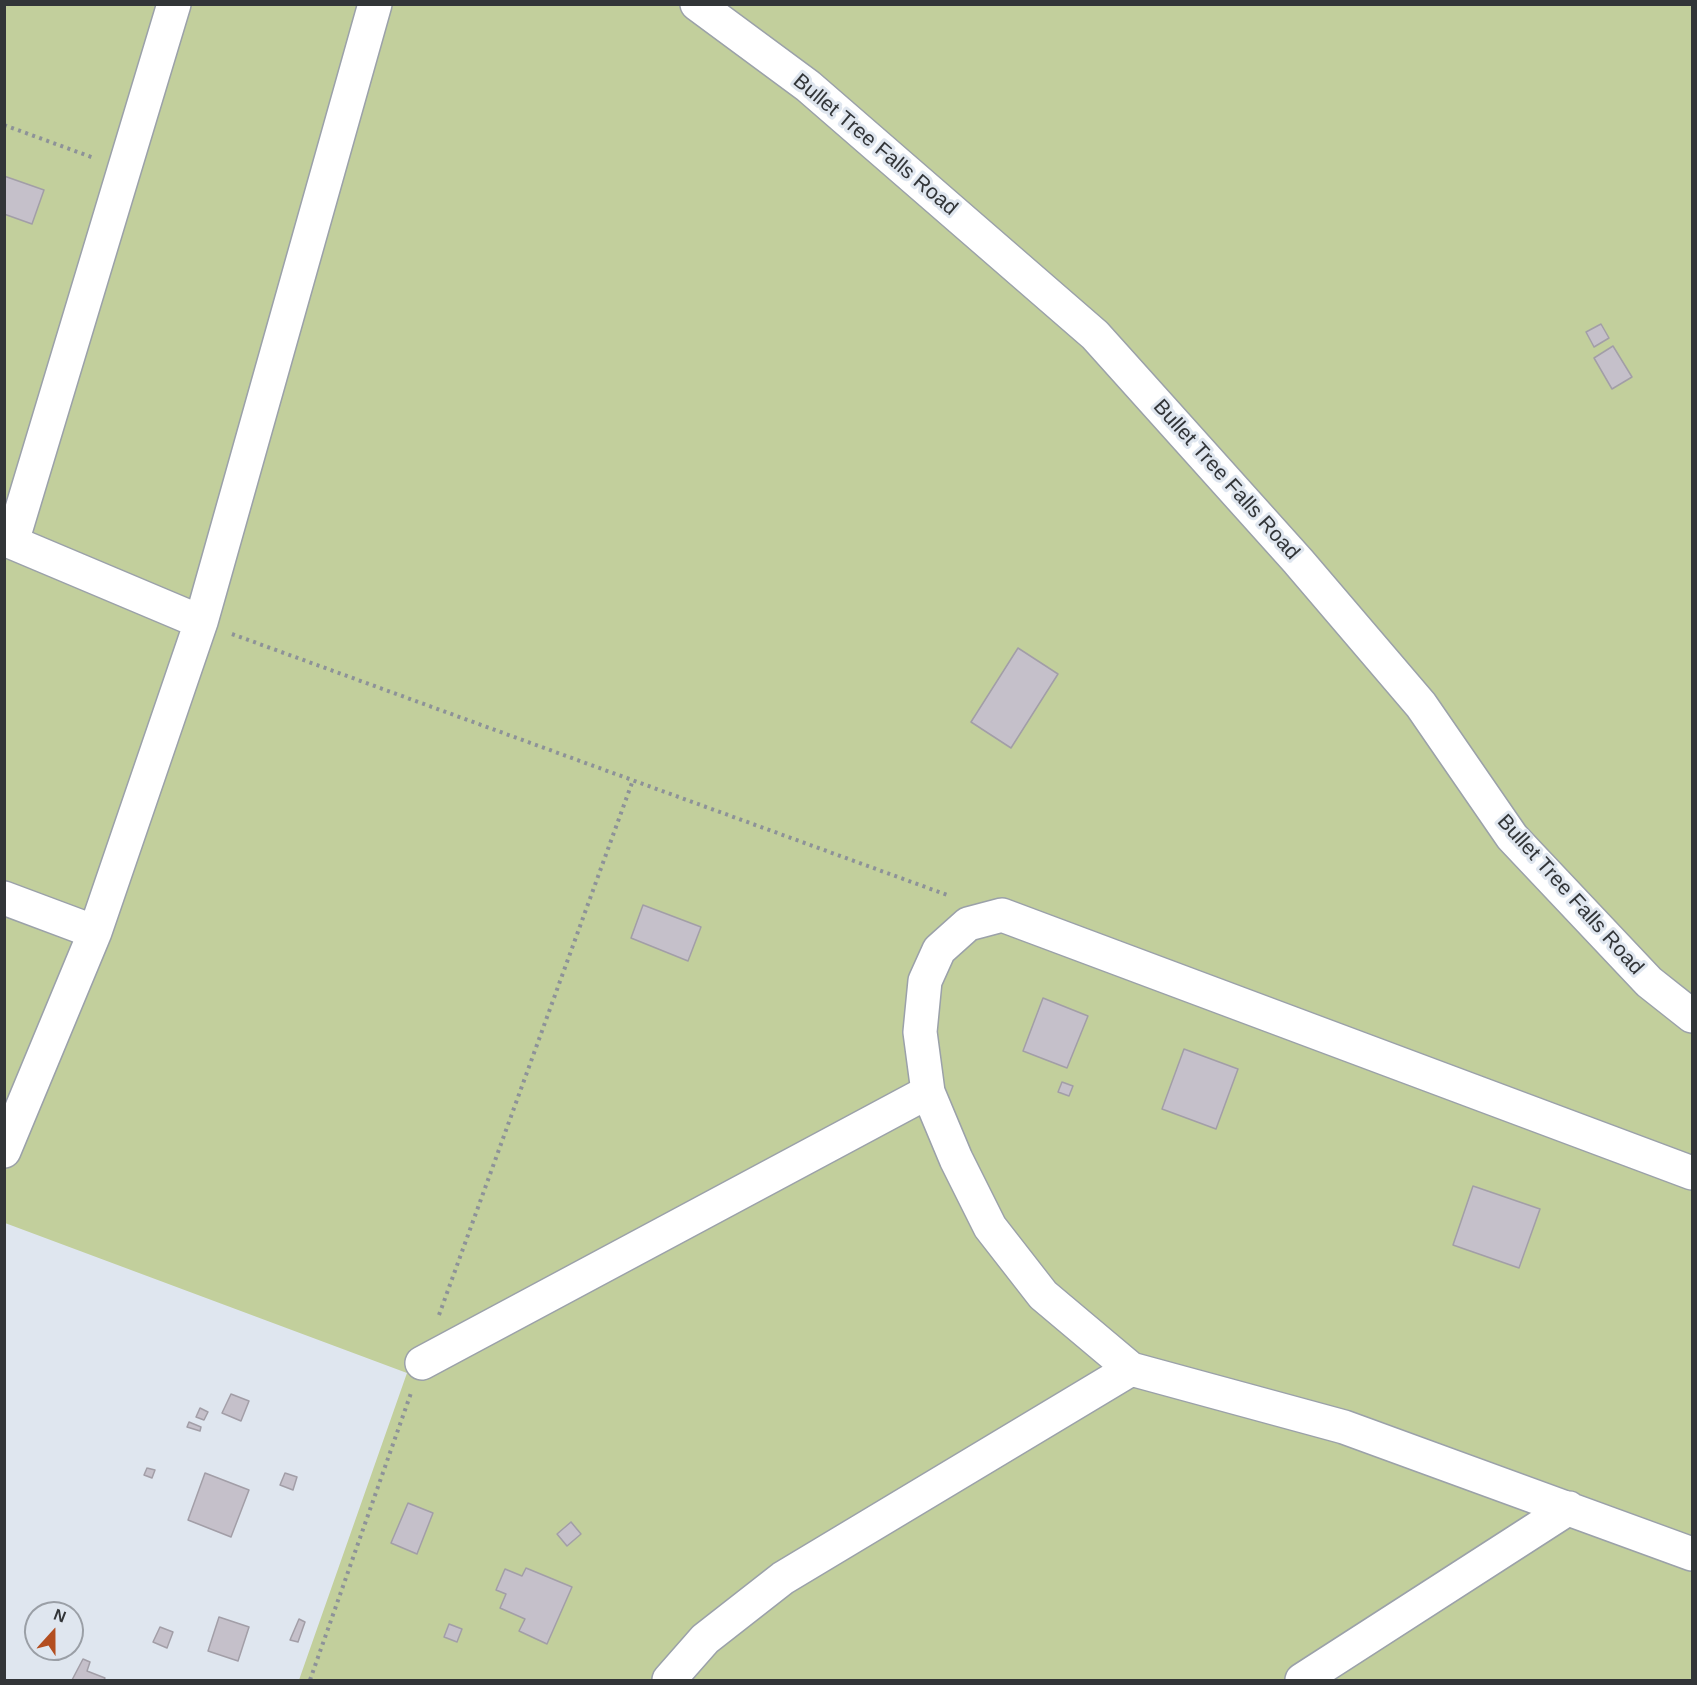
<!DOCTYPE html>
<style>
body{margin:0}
#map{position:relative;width:1697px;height:1685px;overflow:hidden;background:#dfe6ef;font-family:Helvetica,sans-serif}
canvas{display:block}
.frame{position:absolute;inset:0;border:6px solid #323538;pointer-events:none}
.north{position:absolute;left:24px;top:1601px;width:60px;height:60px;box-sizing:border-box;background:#dfe6ef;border:2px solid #9a9fa6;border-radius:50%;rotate:21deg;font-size:16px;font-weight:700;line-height:24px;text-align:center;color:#323538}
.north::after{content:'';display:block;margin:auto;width:21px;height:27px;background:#b34e20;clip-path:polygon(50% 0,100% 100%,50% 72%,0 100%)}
</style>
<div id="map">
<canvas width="1697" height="1685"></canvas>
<div class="frame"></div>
<div class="north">N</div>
</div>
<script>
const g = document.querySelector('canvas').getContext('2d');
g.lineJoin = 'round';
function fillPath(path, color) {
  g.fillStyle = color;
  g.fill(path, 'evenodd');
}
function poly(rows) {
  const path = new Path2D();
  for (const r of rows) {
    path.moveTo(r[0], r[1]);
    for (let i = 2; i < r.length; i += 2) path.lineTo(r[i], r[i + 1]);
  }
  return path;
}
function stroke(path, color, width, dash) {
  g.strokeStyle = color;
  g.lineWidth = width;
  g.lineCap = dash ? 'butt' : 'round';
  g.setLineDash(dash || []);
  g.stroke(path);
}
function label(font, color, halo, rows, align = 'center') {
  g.font = font + ' Helvetica,sans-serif';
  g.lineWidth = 6;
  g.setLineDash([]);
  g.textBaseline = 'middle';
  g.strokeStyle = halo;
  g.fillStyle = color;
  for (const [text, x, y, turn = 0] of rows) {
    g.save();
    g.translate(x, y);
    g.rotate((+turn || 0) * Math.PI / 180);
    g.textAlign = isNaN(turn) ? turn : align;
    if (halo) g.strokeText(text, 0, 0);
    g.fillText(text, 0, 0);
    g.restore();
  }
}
fillPath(poly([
 [4,5,1692,5,1692,1680,299,1680,407,1373,5,1223]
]), '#c2cf9c');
const building = poly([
 [4,176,44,190,32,224,4,214,4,176],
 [1601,324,1609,338,1594,347,1586,332,1601,324],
 [1613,346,1632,377,1612,389,1594,358,1613,346],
 [1018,648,1058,674,1011,748,971,722,1018,648],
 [643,905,701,927,688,961,631,938,643,905],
 [1043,998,1088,1016,1067,1068,1023,1051,1043,998],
 [1184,1049,1238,1069,1216,1129,1162,1109,1184,1049],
 [1062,1082,1073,1086,1069,1096,1058,1092,1062,1082],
 [1473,1186,1540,1209,1519,1268,1453,1245,1473,1186],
 [231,1394,249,1401,241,1421,222,1413,231,1394],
 [200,1408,208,1412,204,1420,196,1417,200,1408],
 [189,1422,201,1427,200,1431,187,1427,189,1422],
 [147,1468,155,1470,152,1478,144,1475,147,1468],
 [205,1473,249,1490,231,1537,188,1520,205,1473],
 [285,1473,297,1477,293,1490,280,1485,285,1473],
 [408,1503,433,1513,417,1554,391,1543,408,1503],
 [571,1522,581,1534,567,1546,557,1534,571,1522],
 [526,1568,572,1587,547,1644,519,1631,525,1619,500,1608,506,1594,496,1590,505,1569,522,1576,526,1568],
 [219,1617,249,1627,238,1661,208,1651,219,1617],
 [299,1619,305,1622,298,1642,290,1640,299,1619],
 [449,1624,462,1629,457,1642,444,1637,449,1624],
 [160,1627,173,1632,167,1648,153,1642,160,1627],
 [83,1659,90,1662,87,1671,105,1678,104,1680,72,1680,83,1659]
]);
fillPath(building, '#c5c0ca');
stroke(building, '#a29ea7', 1.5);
const minor = poly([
 [4,539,201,622],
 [12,542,174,4],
 [4,898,95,932],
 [4,1151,95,932,201,622,375,4],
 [1692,1173,1002,915,968,924,939,950,925,981,920,1032,928,1092,956,1159,990,1227,1043,1295,1131,1369,1344,1427,1692,1554],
 [422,1363,928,1092],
 [669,1680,705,1639,783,1578,1131,1369],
 [1302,1680,1569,1508]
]);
const major = poly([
 [697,4,808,86,1095,335,1298,561,1421,705,1512,837,1649,982,1692,1016]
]);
stroke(minor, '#9ba1a9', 36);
stroke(major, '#9ba1a9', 36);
stroke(poly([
 [4,125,94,158],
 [232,634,950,896],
 [439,1315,633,780],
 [310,1680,411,1393]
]), '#8d9298', 4, [3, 4.5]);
stroke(minor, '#fff', 33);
stroke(major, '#fff', 33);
label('21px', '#323538', '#dfe6ef', [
 ["Bullet Tree Falls Road",875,145,40],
 ["Bullet Tree Falls Road",1226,480,48],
 ["Bullet Tree Falls Road",1570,895,48]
]);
</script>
